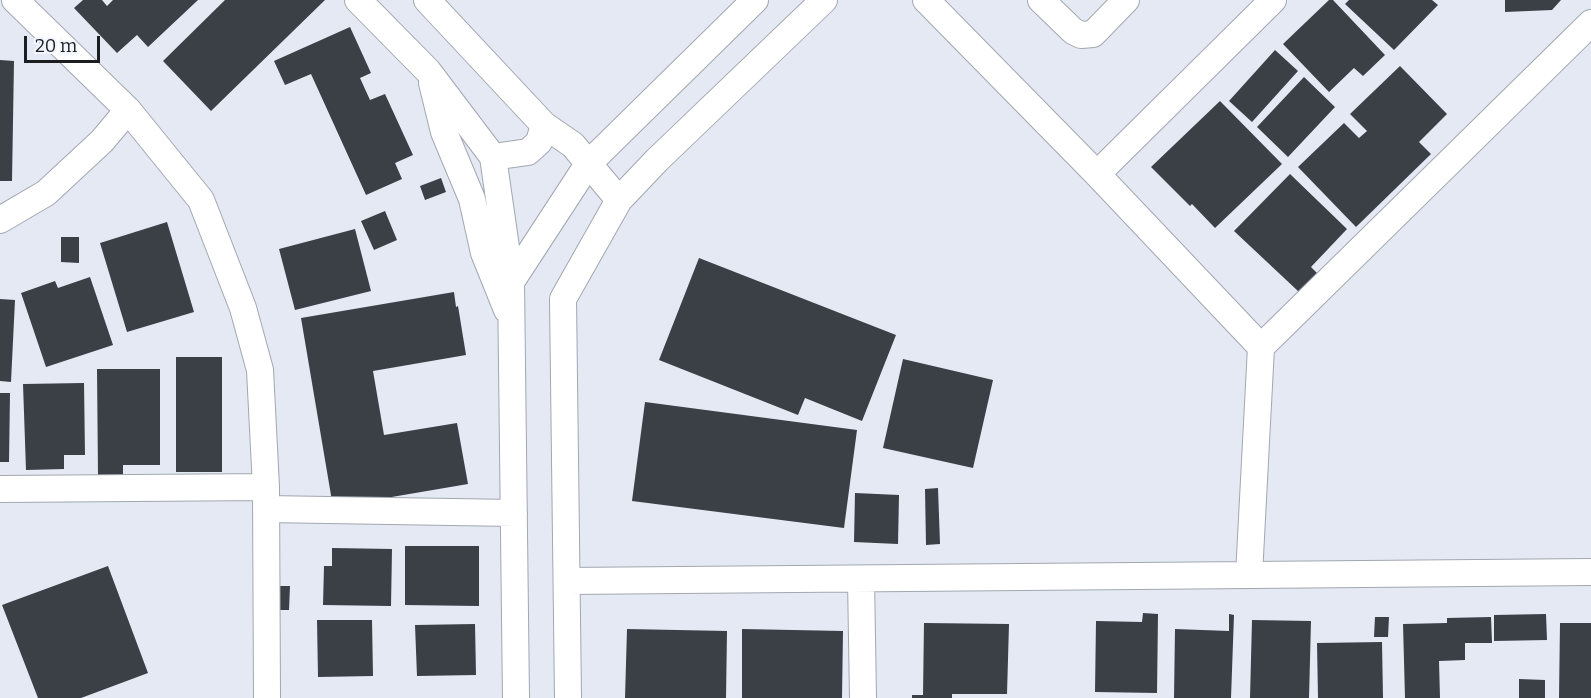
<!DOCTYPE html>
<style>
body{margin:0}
#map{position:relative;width:1591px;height:698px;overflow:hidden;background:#e4e9f3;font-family:Bitter,serif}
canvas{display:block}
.scale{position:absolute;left:24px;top:36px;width:76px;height:27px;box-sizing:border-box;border:3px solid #1c1e22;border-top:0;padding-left:8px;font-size:18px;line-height:21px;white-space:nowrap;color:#1c1e22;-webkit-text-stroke:4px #f2f6fe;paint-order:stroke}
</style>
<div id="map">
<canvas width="1591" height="698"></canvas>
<div class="scale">20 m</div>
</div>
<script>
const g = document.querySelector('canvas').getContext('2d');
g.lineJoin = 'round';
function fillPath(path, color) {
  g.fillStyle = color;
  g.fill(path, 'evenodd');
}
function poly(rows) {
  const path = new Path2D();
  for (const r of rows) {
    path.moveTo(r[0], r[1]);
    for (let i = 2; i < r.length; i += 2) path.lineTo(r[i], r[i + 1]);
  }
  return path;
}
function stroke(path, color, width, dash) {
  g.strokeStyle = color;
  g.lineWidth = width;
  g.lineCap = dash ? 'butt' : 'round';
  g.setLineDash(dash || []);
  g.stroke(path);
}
fillPath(poly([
 [83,0,102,0,107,6,113,0,198,0,148,47,137,35,117,53,74,8],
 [225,0,325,0,211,111,163,61],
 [1329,0,1333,0,1385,55,1363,76,1354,68,1329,92,1283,44],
 [1349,0,1432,0,1438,5,1394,50,1345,4],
 [1505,0,1561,0,1552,10,1505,12],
 [350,27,371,73,360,78,370,100,385,94,413,155,395,163,402,179,366,195,311,74,285,85,274,61],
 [1275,50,1298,71,1252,122,1229,101],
 [0,60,14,61,12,181,0,181],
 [1400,66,1447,114,1419,142,1431,154,1356,227,1298,167,1344,123,1359,138,1367,131,1350,114],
 [1304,77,1335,107,1288,157,1257,127],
 [1220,101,1282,164,1215,228,1192,204,1190,206,1151,167],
 [1290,174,1347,229,1311,267,1317,273,1299,292,1234,231],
 [441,178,446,192,425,200,420,186],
 [385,211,397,240,374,250,361,221],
 [167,222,194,312,127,332,100,243],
 [355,229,371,291,295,310,279,249],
 [61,237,79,237,79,263,61,262],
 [699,258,896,335,862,421,805,398,798,415,659,360],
 [90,277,113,345,46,367,21,293,55,281,58,288],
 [454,292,456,307,458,306,466,355,373,371,384,435,457,423,468,484,333,507,301,318],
 [0,299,15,300,11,382,0,381],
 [176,357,222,357,222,472,176,472],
 [903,359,993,380,973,468,883,448],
 [97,369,160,369,160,465,123,465,123,475,98,476],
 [84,383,85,455,64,455,64,469,26,470,23,384],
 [0,393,10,393,9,462,0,462],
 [645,402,857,430,844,528,632,501],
 [938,488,940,544,926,545,925,489],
 [855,493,899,495,898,544,854,542],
 [405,546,479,546,479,606,405,605],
 [332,548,392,549,391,606,323,605,324,566,332,566],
 [108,566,148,673,81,698,38,698,2,605],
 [272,586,290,586,289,610,271,610],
 [1143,613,1158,614,1157,693,1095,692,1096,621,1142,622],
 [1229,614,1234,615,1231,698,1174,698,1175,629,1229,631],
 [1546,614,1547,640,1494,641,1494,615],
 [1375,617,1389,617,1388,637,1374,637],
 [1491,617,1492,643,1465,643,1465,660,1439,661,1440,698,1405,698,1403,624,1447,623,1447,618],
 [317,620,372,620,373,676,318,677],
 [1252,620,1311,621,1309,698,1250,698],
 [924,623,1009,624,1007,694,952,694,952,698,912,698,912,695,923,695],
 [1560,623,1591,623,1591,698,1559,698],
 [475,624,476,675,417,676,415,625],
 [627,629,727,631,726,698,625,698],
 [742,629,843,631,842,698,742,698],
 [1382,642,1383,698,1318,698,1317,643],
 [1519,679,1545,680,1545,698,1519,698]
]), '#3b3f46');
const minor = poly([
 [15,0,128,110,201,200,243,308,260,370,266,487,267,698],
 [358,0,428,71,493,157,528,152,539,142,544,125],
 [427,0,544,125,573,145,619,200],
 [926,0,1097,174,1261,347,1249,575],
 [1041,0,1073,31,1081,35,1093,34,1126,0],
 [432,83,444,132,472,199,484,253,507,310],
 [493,157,511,282],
 [1097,174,1273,0],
 [0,220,46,193,102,141,128,110],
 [1261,347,1591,23],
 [0,489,266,487],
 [266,509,514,513],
 [861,579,863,698],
 [567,581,1591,572],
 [516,698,511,282,588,164,755,0],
 [568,698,563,299,619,200,657,160,824,0]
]);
stroke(minor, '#a2a7b0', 28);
stroke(minor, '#fff', 26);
</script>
